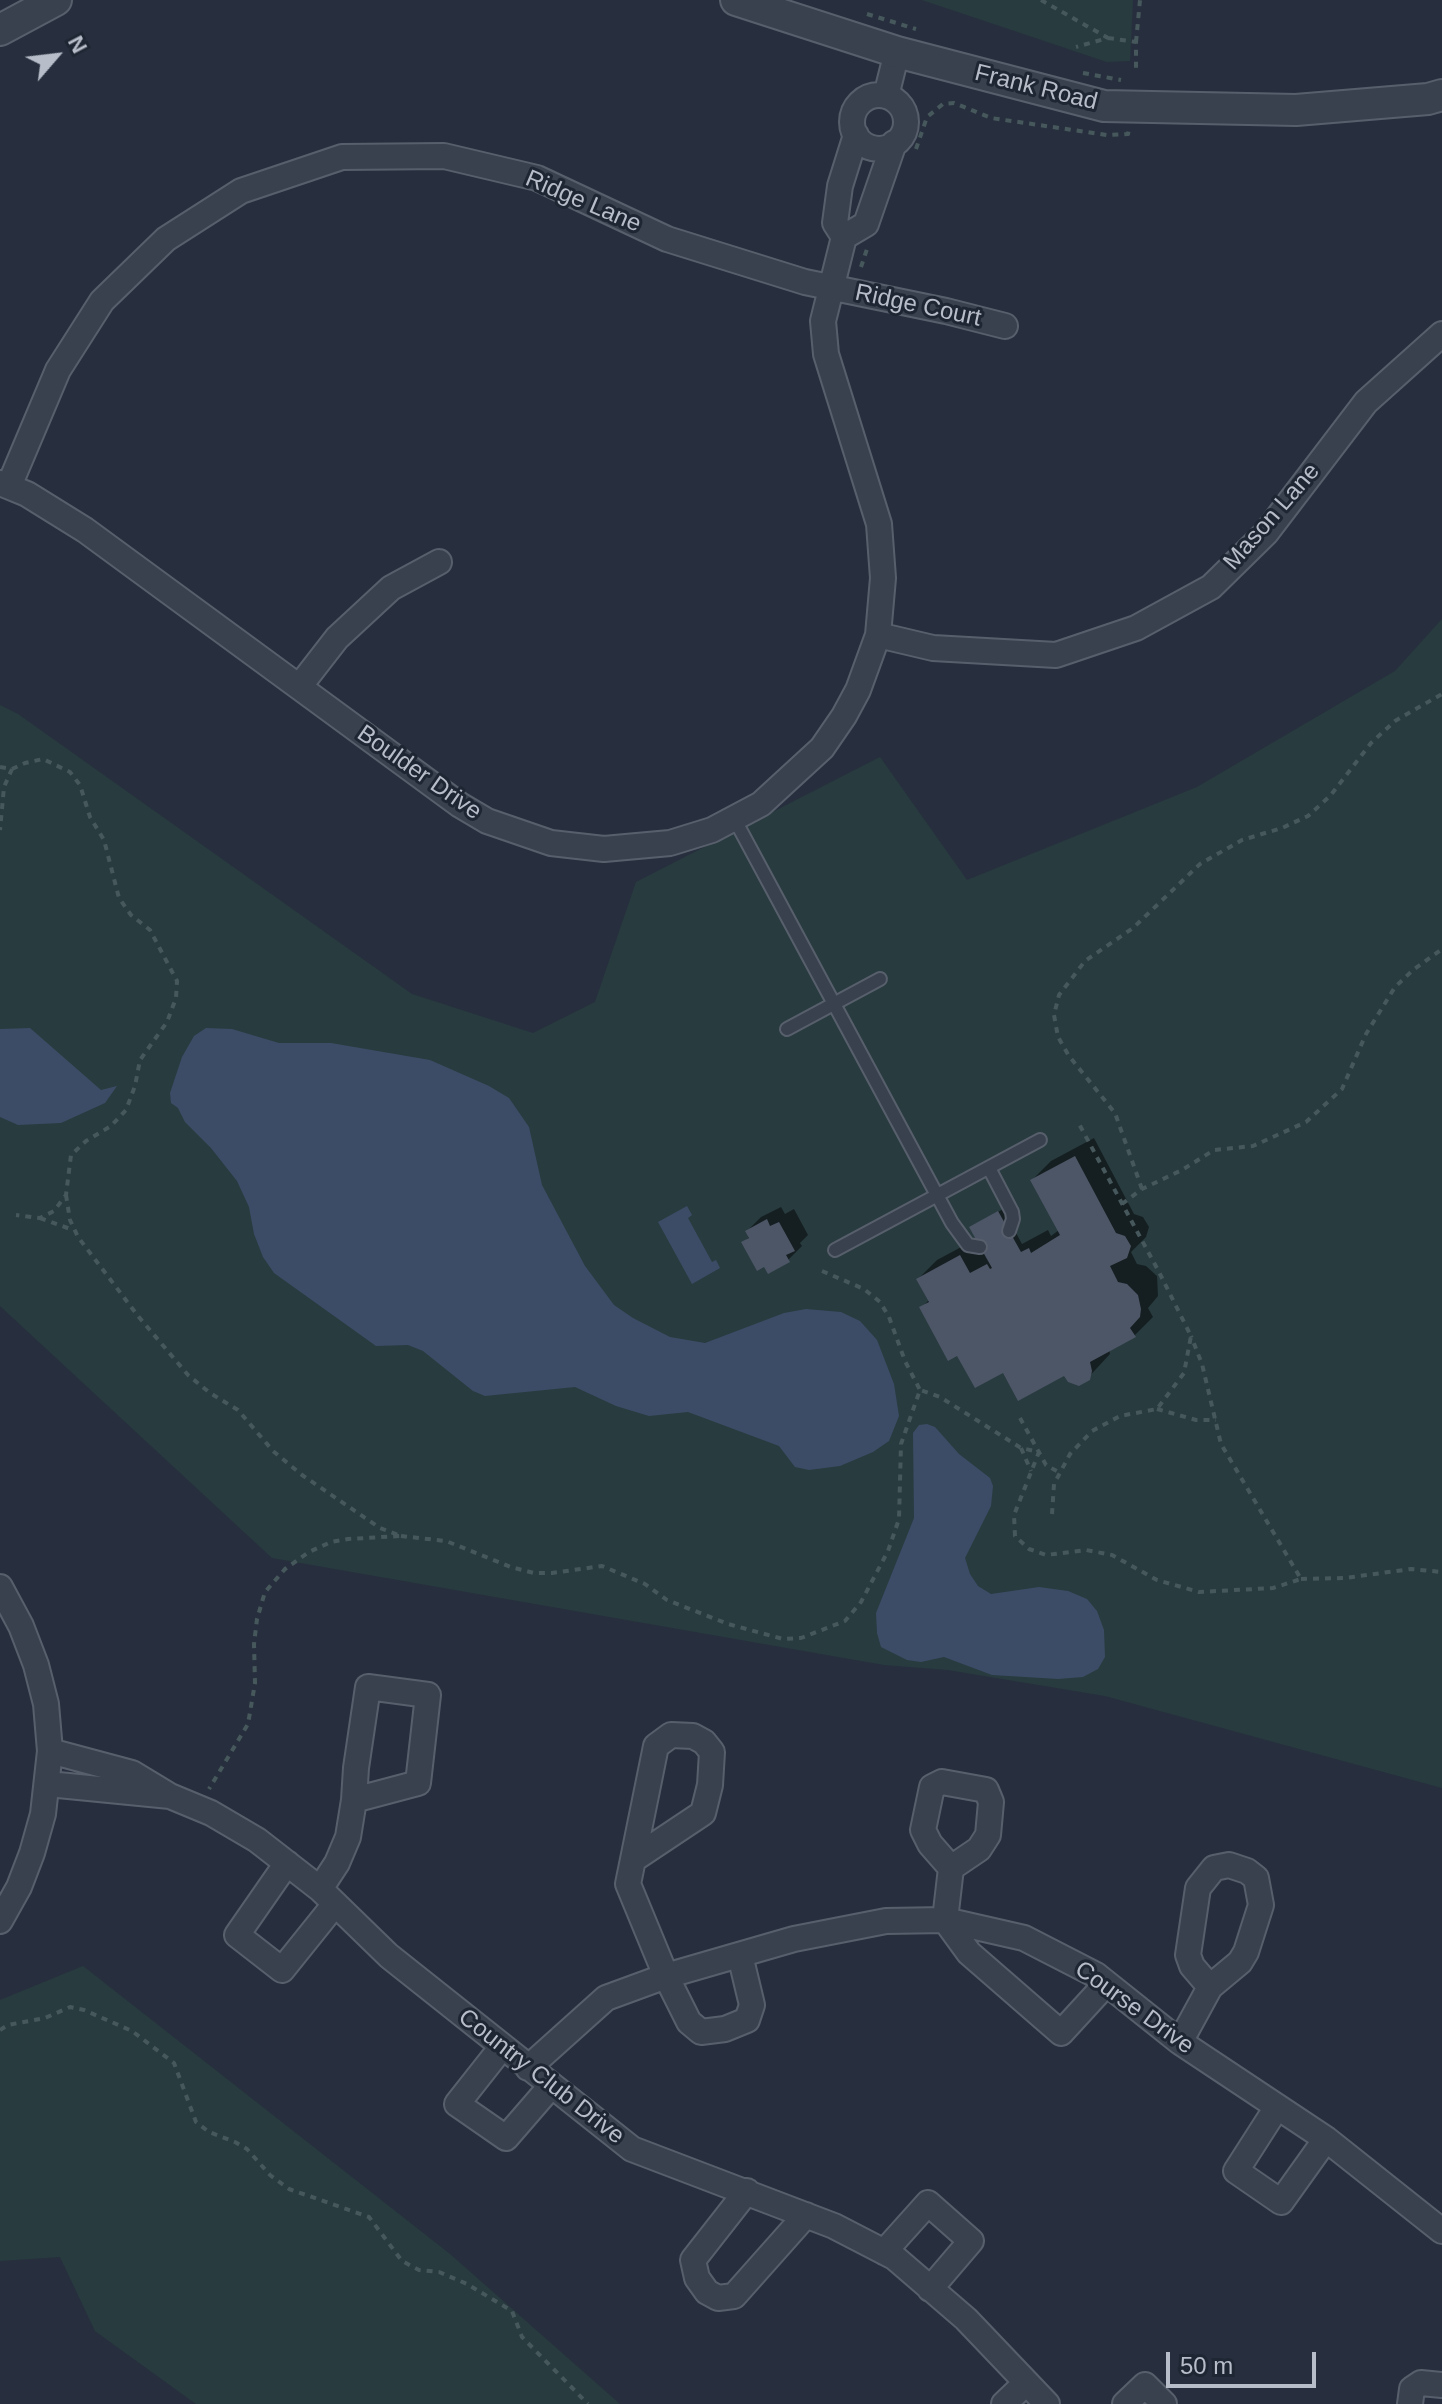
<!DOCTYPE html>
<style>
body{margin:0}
#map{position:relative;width:1442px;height:2404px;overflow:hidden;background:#272f3e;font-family:Helvetica,sans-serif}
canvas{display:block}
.north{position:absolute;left:16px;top:16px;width:80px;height:80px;-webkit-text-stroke:6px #1f2633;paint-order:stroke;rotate:62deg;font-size:22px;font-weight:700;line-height:32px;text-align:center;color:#b7bdc9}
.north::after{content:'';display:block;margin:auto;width:28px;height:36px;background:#b7bdc9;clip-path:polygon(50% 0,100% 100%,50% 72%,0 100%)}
.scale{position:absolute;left:1166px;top:2352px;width:150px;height:36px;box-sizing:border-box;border:4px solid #b7bdc9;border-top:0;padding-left:10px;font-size:24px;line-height:28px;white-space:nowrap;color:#b7bdc9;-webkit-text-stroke:6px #1f2633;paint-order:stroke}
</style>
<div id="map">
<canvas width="1442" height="2404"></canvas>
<div class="north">N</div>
<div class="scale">50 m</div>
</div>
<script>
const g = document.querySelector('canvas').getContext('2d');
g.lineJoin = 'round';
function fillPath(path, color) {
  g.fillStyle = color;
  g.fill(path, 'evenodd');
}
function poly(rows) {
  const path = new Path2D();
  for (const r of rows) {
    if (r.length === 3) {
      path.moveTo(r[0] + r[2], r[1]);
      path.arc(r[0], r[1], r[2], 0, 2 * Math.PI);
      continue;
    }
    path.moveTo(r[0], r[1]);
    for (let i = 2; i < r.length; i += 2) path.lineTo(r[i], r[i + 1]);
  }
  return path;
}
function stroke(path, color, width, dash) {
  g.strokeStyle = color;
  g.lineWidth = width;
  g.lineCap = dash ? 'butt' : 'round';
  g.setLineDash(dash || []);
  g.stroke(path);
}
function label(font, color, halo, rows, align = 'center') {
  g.font = font + ' Helvetica,sans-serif';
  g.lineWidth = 6;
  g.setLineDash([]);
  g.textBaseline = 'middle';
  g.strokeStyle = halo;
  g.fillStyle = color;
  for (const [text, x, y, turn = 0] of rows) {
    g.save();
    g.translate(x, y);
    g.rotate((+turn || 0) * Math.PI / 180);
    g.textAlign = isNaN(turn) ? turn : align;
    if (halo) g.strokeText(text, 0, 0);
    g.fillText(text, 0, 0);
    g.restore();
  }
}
fillPath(poly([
 [922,0,1133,0,1130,61,1107,62],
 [1442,619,1442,1788,1105,1696,948,1670,884,1665,272,1558,0,1306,0,705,18,714,412,994,533,1033,595,1002,636,882,880,757,967,880,1197,787,1395,671],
 [83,1966,450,2254,620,2404,196,2404,95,2331,60,2257,0,2261,0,2000]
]), '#283b3f');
fillPath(poly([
 [30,1028,101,1090,117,1086,105,1103,61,1123,18,1125,0,1117,0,1029],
 [206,1028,232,1029,279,1043,331,1043,430,1060,489,1086,509,1098,529,1127,542,1185,585,1266,614,1305,633,1318,670,1337,705,1343,784,1313,806,1309,841,1312,860,1321,877,1340,894,1384,899,1416,889,1441,873,1452,840,1466,809,1470,795,1467,779,1446,688,1412,649,1416,616,1406,575,1387,485,1396,473,1391,423,1351,408,1345,376,1346,274,1273,263,1257,254,1234,249,1207,237,1181,211,1148,185,1122,178,1108,171,1103,170,1093,182,1057,194,1036],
 [687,1206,692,1215,688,1218,712,1262,716,1260,720,1268,692,1284,658,1222],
 [927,1424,935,1427,959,1454,990,1478,993,1486,991,1506,965,1558,970,1574,978,1586,991,1594,1039,1587,1068,1591,1087,1599,1097,1611,1104,1630,1105,1657,1098,1669,1083,1677,1058,1679,992,1675,944,1657,921,1662,907,1660,881,1647,877,1633,876,1613,914,1518,913,1433,919,1425]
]), '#3d4c66');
fillPath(poly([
 [1094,1138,1134,1214,1143,1217,1149,1227,1146,1237,1131,1252,1137,1264,1146,1266,1157,1276,1158,1296,1148,1308,1153,1317,1134,1336,1109,1349,1110,1354,1084,1382,1064,1374,1003,1371,958,1353,922,1307,929,1300,918,1279,937,1260,978,1238,972,1227,1003,1209,1022,1244,1048,1230,1051,1236,1059,1230,1032,1180,1051,1161],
 [781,1207,785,1214,794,1209,808,1235,800,1243,802,1246,788,1260,744,1242,750,1236,747,1231,761,1217]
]), '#0007');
fillPath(poly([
 [1075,1156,1116,1233,1125,1236,1131,1246,1127,1258,1110,1266,1118,1282,1127,1284,1138,1295,1141,1309,1140,1317,1130,1328,1136,1337,1090,1362,1092,1371,1090,1380,1079,1386,1068,1382,1064,1376,1018,1401,1003,1373,975,1388,957,1356,948,1361,919,1307,929,1302,916,1279,960,1255,970,1273,987,1264,990,1269,992,1268,969,1227,998,1211,1021,1252,1029,1248,1031,1253,1060,1235,1030,1180],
 [767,1219,770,1226,779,1222,795,1251,786,1255,790,1262,768,1274,764,1267,757,1271,741,1242,749,1238,745,1231]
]), '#4d5667');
const service = poly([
 [735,820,952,1223,968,1245,980,1247],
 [787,1029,880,979],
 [989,1168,1012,1212,1013,1219,1009,1231],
 [835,1250,1040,1140]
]);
const minor = poly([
 [879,122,27],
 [886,96,897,52],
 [844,237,866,224,894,143],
 [0,483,27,494,85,530,460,805,487,821,551,843,604,849,670,843,712,830,761,804,822,748,844,716,858,690,878,635,883,578,879,524,826,354,823,321,844,237,835,223,840,186,856,135],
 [9,486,58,370,102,301,166,239,241,191,342,157,444,156,537,178,667,239,805,282,946,311,1005,326],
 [878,635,933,648,1056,655,1136,628,1211,587,1266,533,1366,402,1442,334],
 [299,687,337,638,391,588,439,562],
 [0,1587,21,1626,36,1665,46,1704,50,1751,43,1814,32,1853,19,1887,0,1921],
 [48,1784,170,1796,132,1773,50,1751],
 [170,1796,211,1813,257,1840,320,1889,389,1956,632,2149,834,2226,894,2257,966,2319,1047,2404],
 [634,1859,703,1813,710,1785,712,1752,704,1742,693,1736,671,1735,656,1746,628,1884,666,1976,689,2022,701,2032,725,2029,747,2020,752,2005,740,1955],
 [287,1863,237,1935,282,1970,335,1904],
 [951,1868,930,1844,923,1830,932,1787,942,1782,986,1790,991,1802,988,1835,979,1849,951,1868,945,1920,969,1953,1061,2033,1106,1984],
 [320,1889,337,1863,348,1837,354,1800,418,1783,428,1695,368,1687,356,1768,354,1800],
 [1180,2042,1210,1987,1192,1966,1188,1955,1198,1888,1214,1868,1229,1865,1247,1871,1256,1878,1261,1905,1246,1952,1240,1962,1210,1987],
 [502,2047,457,2104,506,2138,551,2086],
 [528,2068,606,1998,666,1976,794,1939,886,1921,945,1920,1024,1938,1096,1975,1180,2042,1326,2139,1442,2231],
 [1277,2107,1236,2171,1281,2202,1326,2139],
 [747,2191,693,2260,697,2278,707,2292,718,2298,734,2296,806,2215],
 [884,2252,928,2203,971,2241,930,2289],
 [1004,2404,1026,2383],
 [1125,2404,1145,2385,1164,2404],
 [1410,2404,1412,2389,1421,2383,1442,2385]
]);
const tertiary = poly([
 [736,0,897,52,1104,106,1296,110,1428,99,1442,95],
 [0,30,56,0]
]);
stroke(service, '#585f6c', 16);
stroke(minor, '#585f6c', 28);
stroke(tertiary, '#585f6c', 34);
stroke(poly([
 [1041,0,1108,38,1076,47],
 [867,14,916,29],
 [1108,38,1136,42,1136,68],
 [1136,42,1140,0],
 [1083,73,1121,80],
 [916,149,927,117,943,104,954,103,991,118,1107,135,1128,134,1129,129],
 [861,267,867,249],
 [0,767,12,769,4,787,0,830],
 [12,769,25,763,43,759,70,772,80,785,90,817,104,840,119,898,131,915,150,930,177,981,176,998,167,1022,140,1060,135,1086,126,1110,111,1126,86,1141,71,1155,66,1195,54,1211,40,1218,16,1215],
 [1142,1189,1115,1113,1069,1056,1058,1037,1054,1015,1059,995,1085,961,1133,928,1200,864,1242,840,1282,828,1308,816,1330,796,1371,743,1395,721,1442,694],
 [66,1195,70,1220,78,1237,138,1316,188,1375,210,1393,238,1410,273,1451,302,1475,380,1528,401,1536,348,1539,331,1542,309,1552,285,1569,265,1592,257,1619,254,1644,255,1683,248,1724,209,1789],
 [1122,1204,1142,1189,1182,1170,1214,1150,1253,1146,1306,1122,1342,1089,1366,1034,1395,987,1413,970,1442,949],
 [40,1218,73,1230],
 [822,1271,864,1289,880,1302,889,1317,905,1361,920,1390],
 [1157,1409,1196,1420,1216,1420],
 [1020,1418,1046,1465,1060,1473],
 [1021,1448,1031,1471],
 [1052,1514,1054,1484,1070,1454,1092,1431,1120,1416,1157,1409,1184,1373,1191,1336,1159,1272,1078,1122],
 [401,1536,446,1541,511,1567,534,1573,552,1573,602,1566,645,1584,667,1600,728,1624,783,1639,801,1638,845,1621,861,1602,888,1551,899,1519,901,1444,920,1390,940,1397,1021,1448,1039,1452,1014,1515,1015,1536,1029,1549,1046,1555,1086,1550,1112,1555,1157,1580,1199,1592,1273,1588,1301,1579,1221,1444,1202,1364,1191,1336],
 [1301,1579,1345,1578,1411,1569,1442,1572],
 [0,2030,8,2025,45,2018,70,2007,84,2010,132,2031,174,2063,196,2122,209,2132,235,2142,247,2149,270,2175,289,2189,369,2217,402,2261,419,2270,439,2272,467,2284,512,2311,522,2337,588,2404]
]), '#47585c', 4, [6, 6]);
stroke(service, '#3a414e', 12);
stroke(minor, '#3a414e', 24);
stroke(tertiary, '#3a414e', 30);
label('24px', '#b7bdc9', '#1f2633', [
 ["Frank Road",1036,88,14],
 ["Ridge Lane",583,202,23],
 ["Ridge Court",918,306,12],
 ["Mason Lane",1272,517,-49],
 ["Boulder Drive",419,773,35],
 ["Course Drive",1134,2008,36],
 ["Country Club Drive",541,2077,38]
]);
</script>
